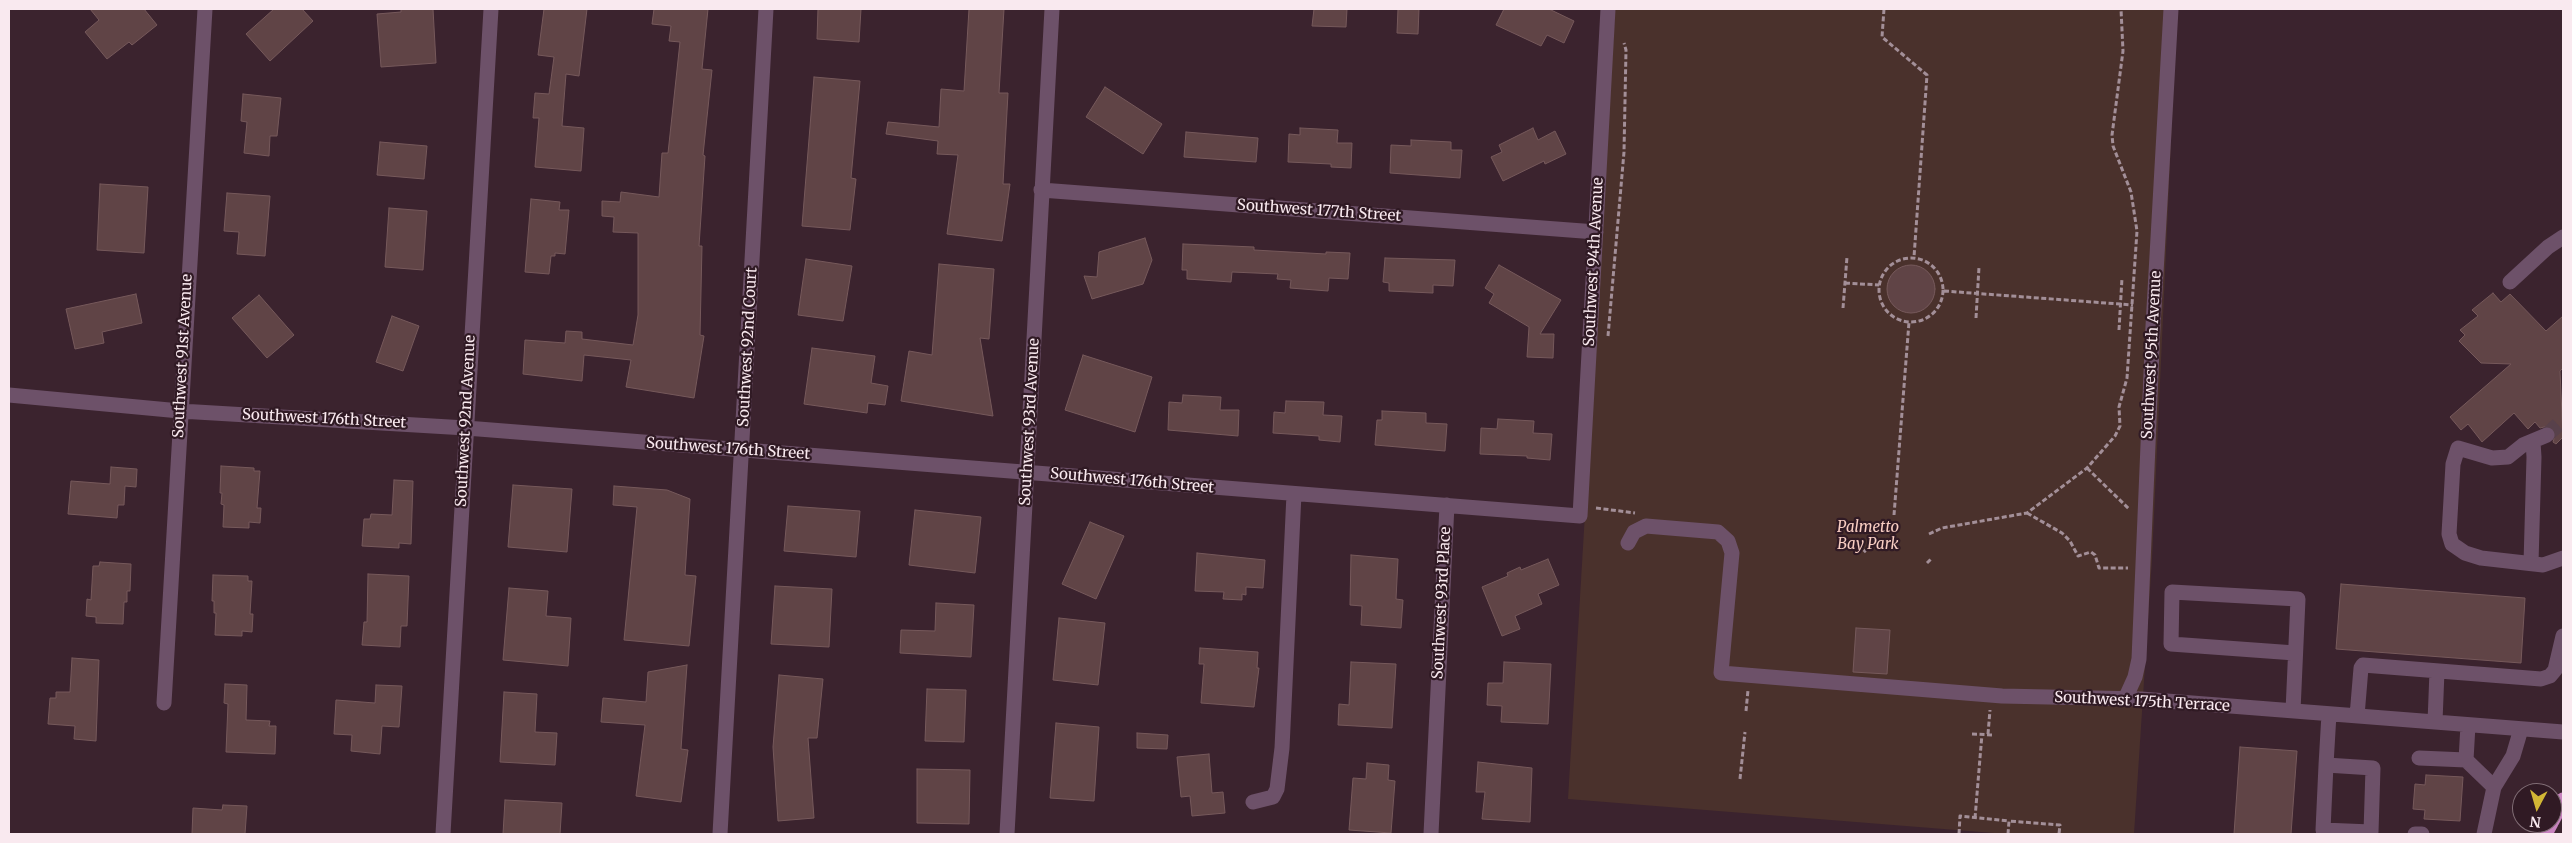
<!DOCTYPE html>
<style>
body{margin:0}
#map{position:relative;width:2572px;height:843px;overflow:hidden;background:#3b232e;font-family:Merriweather,serif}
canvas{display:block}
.frame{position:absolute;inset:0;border:10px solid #f9e9ef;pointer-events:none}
.north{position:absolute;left:2512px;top:783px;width:50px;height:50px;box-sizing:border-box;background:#301a24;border:1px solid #806d75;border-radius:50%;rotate:186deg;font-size:14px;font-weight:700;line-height:20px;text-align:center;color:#f9e9ef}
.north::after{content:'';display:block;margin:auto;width:18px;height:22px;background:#d2b735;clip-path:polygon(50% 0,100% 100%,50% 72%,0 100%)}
</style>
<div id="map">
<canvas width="2572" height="843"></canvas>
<div class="frame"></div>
<div class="north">N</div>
</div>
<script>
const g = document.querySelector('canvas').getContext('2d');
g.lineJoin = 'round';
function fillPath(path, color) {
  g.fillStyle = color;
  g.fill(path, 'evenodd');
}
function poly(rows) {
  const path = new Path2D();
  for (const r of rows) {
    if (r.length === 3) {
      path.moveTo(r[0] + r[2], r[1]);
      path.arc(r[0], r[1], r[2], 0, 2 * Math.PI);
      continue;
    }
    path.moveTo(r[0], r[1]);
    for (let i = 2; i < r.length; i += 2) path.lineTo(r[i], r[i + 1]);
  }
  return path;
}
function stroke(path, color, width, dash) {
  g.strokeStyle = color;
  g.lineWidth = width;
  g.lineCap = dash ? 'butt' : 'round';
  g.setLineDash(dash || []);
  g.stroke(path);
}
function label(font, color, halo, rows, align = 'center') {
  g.font = font + ' Merriweather,serif';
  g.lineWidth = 4.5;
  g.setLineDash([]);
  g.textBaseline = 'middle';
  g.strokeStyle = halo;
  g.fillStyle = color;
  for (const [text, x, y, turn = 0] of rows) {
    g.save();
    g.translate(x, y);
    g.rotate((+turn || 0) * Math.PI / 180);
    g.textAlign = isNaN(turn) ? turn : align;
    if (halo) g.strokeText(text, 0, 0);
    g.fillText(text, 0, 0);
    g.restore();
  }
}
fillPath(poly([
 [1615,9,2177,9,2152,559,2134,834,2006,834,1568,799]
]), '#4a312c');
const building = poly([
 [90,9,144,9,157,25,132,45,129,42,107,59,85,32,99,20,90,9],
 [274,9,302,9,313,21,270,61,246,34,274,9],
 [401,9,433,9,436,63,381,67,377,14,401,12,401,9],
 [544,9,587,9,579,76,566,74,562,126,584,128,581,171,535,167,539,118,533,118,535,93,549,94,554,57,538,55,544,9],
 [654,9,708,9,702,69,712,70,703,155,705,156,699,246,702,246,700,335,704,336,694,398,626,387,631,360,584,355,582,381,523,374,525,340,565,343,566,331,582,332,582,339,633,345,638,315,638,233,613,232,614,217,602,216,602,201,620,202,621,192,659,197,662,153,668,153,680,42,669,41,671,26,652,24,654,9],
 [818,9,861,9,859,42,817,39,818,9],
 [969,9,1004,9,999,93,1008,93,1003,184,1010,184,1002,241,947,234,958,155,937,154,938,141,886,134,888,122,939,127,941,89,964,91,969,9],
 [1314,9,1347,9,1346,27,1312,26,1314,9],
 [1398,9,1419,9,1418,34,1397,33,1398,9],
 [1504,9,1549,9,1574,21,1564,43,1547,35,1541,46,1496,25,1504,9],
 [814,77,860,81,851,178,856,179,850,230,802,226,814,77],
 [1105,87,1162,124,1143,154,1086,117,1105,87],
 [243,94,281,98,277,136,270,136,269,156,244,153,247,122,241,121,243,94],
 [1300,128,1338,130,1337,143,1352,143,1351,168,1331,167,1331,164,1288,162,1289,134,1300,135,1300,128],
 [1533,128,1538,140,1555,131,1566,154,1545,164,1544,161,1503,181,1491,157,1502,152,1499,145,1533,128],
 [1186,132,1258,138,1256,162,1184,157,1186,132],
 [1411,140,1451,142,1451,150,1462,150,1460,178,1390,173,1391,145,1411,146,1411,140],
 [380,142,427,146,424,179,377,175,380,142],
 [100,184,148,187,144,253,97,250,100,184],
 [227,193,270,196,265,256,237,254,239,232,224,231,227,193],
 [531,199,560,202,559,210,569,210,565,254,555,253,555,256,551,256,549,274,525,272,531,199],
 [389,208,427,211,423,270,385,267,389,208],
 [1145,238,1152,260,1143,284,1092,299,1084,276,1097,277,1099,252,1145,238],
 [1183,244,1254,247,1254,250,1326,254,1326,252,1350,253,1348,279,1329,278,1328,291,1290,288,1291,280,1277,279,1278,274,1232,272,1231,282,1187,279,1187,270,1182,270,1183,244],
 [1385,258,1455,260,1453,286,1433,285,1433,293,1389,291,1389,283,1383,282,1385,258],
 [806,259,852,266,843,321,798,315,806,259],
 [939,264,994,269,989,339,980,338,993,416,901,401,909,351,932,355,939,264],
 [1911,289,24],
 [1499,265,1561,300,1540,334,1554,334,1553,358,1527,357,1529,327,1489,303,1494,294,1485,288,1499,265],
 [2493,293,2501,302,2510,294,2546,331,2563,316,2563,368,2560,371,2563,437,2556,444,2553,442,2556,432,2553,428,2548,426,2540,428,2535,422,2528,429,2514,413,2482,442,2468,424,2461,430,2450,417,2511,364,2481,363,2459,341,2465,335,2460,330,2478,316,2472,310,2493,293],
 [136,294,142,323,102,332,104,343,75,349,66,309,136,294],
 [259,295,294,335,267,358,232,318,259,295],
 [392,316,419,326,403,371,376,362,392,316],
 [812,348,875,356,871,383,888,386,885,405,868,403,867,413,804,404,812,348],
 [1083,355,1152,377,1135,432,1065,410,1083,355],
 [1183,395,1221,397,1220,410,1239,410,1238,436,1168,430,1169,402,1182,403,1183,395],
 [1286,401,1324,402,1323,415,1342,416,1340,442,1319,440,1319,436,1273,433,1274,412,1285,413,1286,401],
 [1382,411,1426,413,1426,423,1447,424,1445,451,1375,445,1377,420,1382,420,1382,411],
 [1498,419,1534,421,1533,433,1552,434,1550,460,1527,458,1527,456,1480,454,1481,428,1497,429,1498,419],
 [221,466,254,468,254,471,260,471,257,508,261,508,260,523,249,522,249,528,223,527,224,505,221,504,222,493,220,493,221,466],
 [111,467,137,469,136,487,125,486,124,505,118,505,117,518,68,514,71,481,110,484,111,467],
 [394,480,413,481,411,544,399,543,399,548,362,546,364,519,370,519,371,514,392,515,394,480],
 [513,485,572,489,567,552,508,547,513,485],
 [614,486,667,490,690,499,685,575,696,576,689,646,624,640,637,507,613,505,614,486],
 [788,506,860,511,856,557,784,551,788,506],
 [915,510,981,517,975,573,909,565,915,510],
 [1090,522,1124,536,1096,599,1062,584,1090,522],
 [1197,553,1265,560,1263,588,1246,587,1246,595,1242,594,1242,600,1223,599,1224,592,1195,591,1197,553],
 [1351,555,1398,559,1396,599,1403,600,1401,628,1361,625,1362,606,1350,605,1351,555],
 [1548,559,1559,585,1538,594,1542,604,1515,616,1520,629,1502,636,1482,587,1508,576,1507,573,1520,567,1521,570,1548,559],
 [100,562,131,564,130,591,127,591,127,602,124,602,123,624,96,623,96,617,86,616,87,599,91,600,93,566,99,566,100,562],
 [368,574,409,576,407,626,401,626,400,647,362,645,364,622,367,622,368,574],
 [213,575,248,576,248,581,252,581,250,614,253,614,252,632,242,631,242,636,215,635,216,613,214,613,214,601,212,601,213,575],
 [2341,584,2525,598,2521,663,2336,649,2341,584],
 [775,586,832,589,829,647,771,644,775,586],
 [509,588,548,591,546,616,571,618,568,666,503,660,509,588],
 [936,603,974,605,971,657,900,653,901,630,935,631,936,603],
 [1059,618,1105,623,1098,685,1053,680,1059,618],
 [1856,628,1890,630,1887,674,1853,672,1856,628],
 [1200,648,1258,652,1257,668,1259,668,1254,707,1201,703,1204,664,1199,664,1200,648],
 [72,658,99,660,96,741,74,739,75,726,48,724,50,698,56,698,56,692,70,692,72,658],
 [1351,662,1396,664,1392,728,1338,725,1339,704,1349,705,1351,662],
 [1504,662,1551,664,1548,724,1501,722,1502,706,1487,705,1488,683,1503,683,1504,662],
 [687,665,681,749,688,750,681,802,636,796,645,725,601,722,603,698,646,702,648,672,687,665],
 [779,675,823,679,817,738,808,738,814,818,778,821,773,747,779,675],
 [225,684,247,685,246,720,270,721,269,726,276,726,275,754,226,752,228,704,224,703,225,684],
 [376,685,402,686,399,727,382,726,380,754,351,751,352,735,334,734,336,700,375,703,376,685],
 [927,689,966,690,964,742,925,741,927,689],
 [504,692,537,694,535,732,557,733,555,765,500,762,504,692],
 [1056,723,1099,727,1094,801,1050,798,1056,723],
 [1137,733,1168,735,1167,749,1137,748,1137,733],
 [2240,747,2297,751,2291,834,2234,834,2240,747],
 [1209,754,1212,793,1223,792,1225,813,1192,816,1190,796,1181,797,1177,757,1209,754],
 [1478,762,1532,768,1530,822,1482,819,1485,792,1476,792,1478,762],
 [1367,763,1389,765,1388,780,1395,781,1391,833,1349,830,1353,778,1366,779,1367,763],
 [917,769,970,770,969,824,917,823,917,769],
 [2426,775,2463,777,2460,821,2424,819,2425,810,2413,809,2415,784,2425,785,2426,775],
 [505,800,562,803,560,834,503,834,505,800],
 [223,805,247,806,245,834,192,834,193,808,222,810,223,805]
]);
fillPath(building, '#604446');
stroke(building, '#76595b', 1);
stroke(poly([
 [2547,435,2563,420]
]), '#58414b', 15, [15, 8]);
stroke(poly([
 [1884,9,1882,37,1927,75,1914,257],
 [1911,290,32],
 [1845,283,1879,285],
 [1944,291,2133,305],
 [1843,308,1847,257],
 [1976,318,1979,267],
 [2119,330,2122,278],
 [1608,336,1624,152,1626,50,1624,43],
 [2087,468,2129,509],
 [1596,508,1635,513],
 [2027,513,2062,533,2070,541,2078,556,2091,552,2095,555,2099,568,2128,568],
 [1894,515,1909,322],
 [1929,534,1942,528,2027,513,2087,468,2115,436,2120,426,2119,407,2127,378,2137,231,2131,192,2113,146,2112,135,2123,51,2121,9],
 [1858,545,1866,552],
 [1927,563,1932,558],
 [1746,711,1748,690],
 [1972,734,1994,735],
 [1988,734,1990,710],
 [1740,779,1745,732],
 [1975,818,1982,734],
 [1959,834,1960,816,2009,821],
 [2008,834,2009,821,2060,825,2059,834]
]), '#a38f98', 3, [5, 2.5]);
stroke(poly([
 [1041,190,1596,232],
 [2510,282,2548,247,2563,237],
 [9,395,180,411,466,428,1580,516,1608,9],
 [2547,435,2523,445,2508,457,2492,458,2458,448,2453,464,2449,534,2452,544,2465,553,2481,558,2543,565,2563,558],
 [1628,543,1634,532,1646,526,1718,532,1728,541,1732,553,1721,673,2002,696,2141,699,2563,732],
 [2531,563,2534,457,2533,442],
 [2125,699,2135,677,2139,659,2153,326,2171,9],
 [164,703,205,9],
 [2293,711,2298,599,2172,592,2171,644,2295,653],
 [2357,716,2361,668,2363,665,2541,679,2550,676,2555,670,2563,636],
 [2435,722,2437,671],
 [2468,725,2466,760,2494,787,2484,834],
 [2419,758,2466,760],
 [2326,765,2373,768,2371,832,2323,830,2326,765,2329,714],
 [2494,787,2513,756,2521,729],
 [1253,802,1273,797,1277,789,1282,748,1294,494],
 [443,834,491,9],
 [720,834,766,9],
 [1007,834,1052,9],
 [1431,834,1447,505],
 [2415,834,2422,834]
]), '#6d5169', 15);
stroke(poly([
 [2552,821,2563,800],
 [2545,834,2551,823]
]), '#c782be', 15);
label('15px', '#f9e9ef', '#301a24', [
 ["Southwest 177th Street",1319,211,4],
 ["Southwest 94th Avenue",1594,262,-87],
 ["Southwest 92nd Court",748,347,-87],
 ["Southwest 95th Avenue",2152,355,-87],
 ["Southwest 91st Avenue",183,356,-87],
 ["Southwest 176th Street",324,419,3],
 ["Southwest 92nd Avenue",466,421,-87],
 ["Southwest 93rd Avenue",1030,422,-87],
 ["Southwest 176th Street",728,449,4],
 ["Southwest 176th Street",1132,481,5],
 ["Southwest 93rd Place",1442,603,-87],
 ["Southwest 175th Terrace",2142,702,3]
]);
label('italic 15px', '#f9cec3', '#301a24', [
 ["Palmetto",1868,528],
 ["Bay Park",1868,545]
]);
</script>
